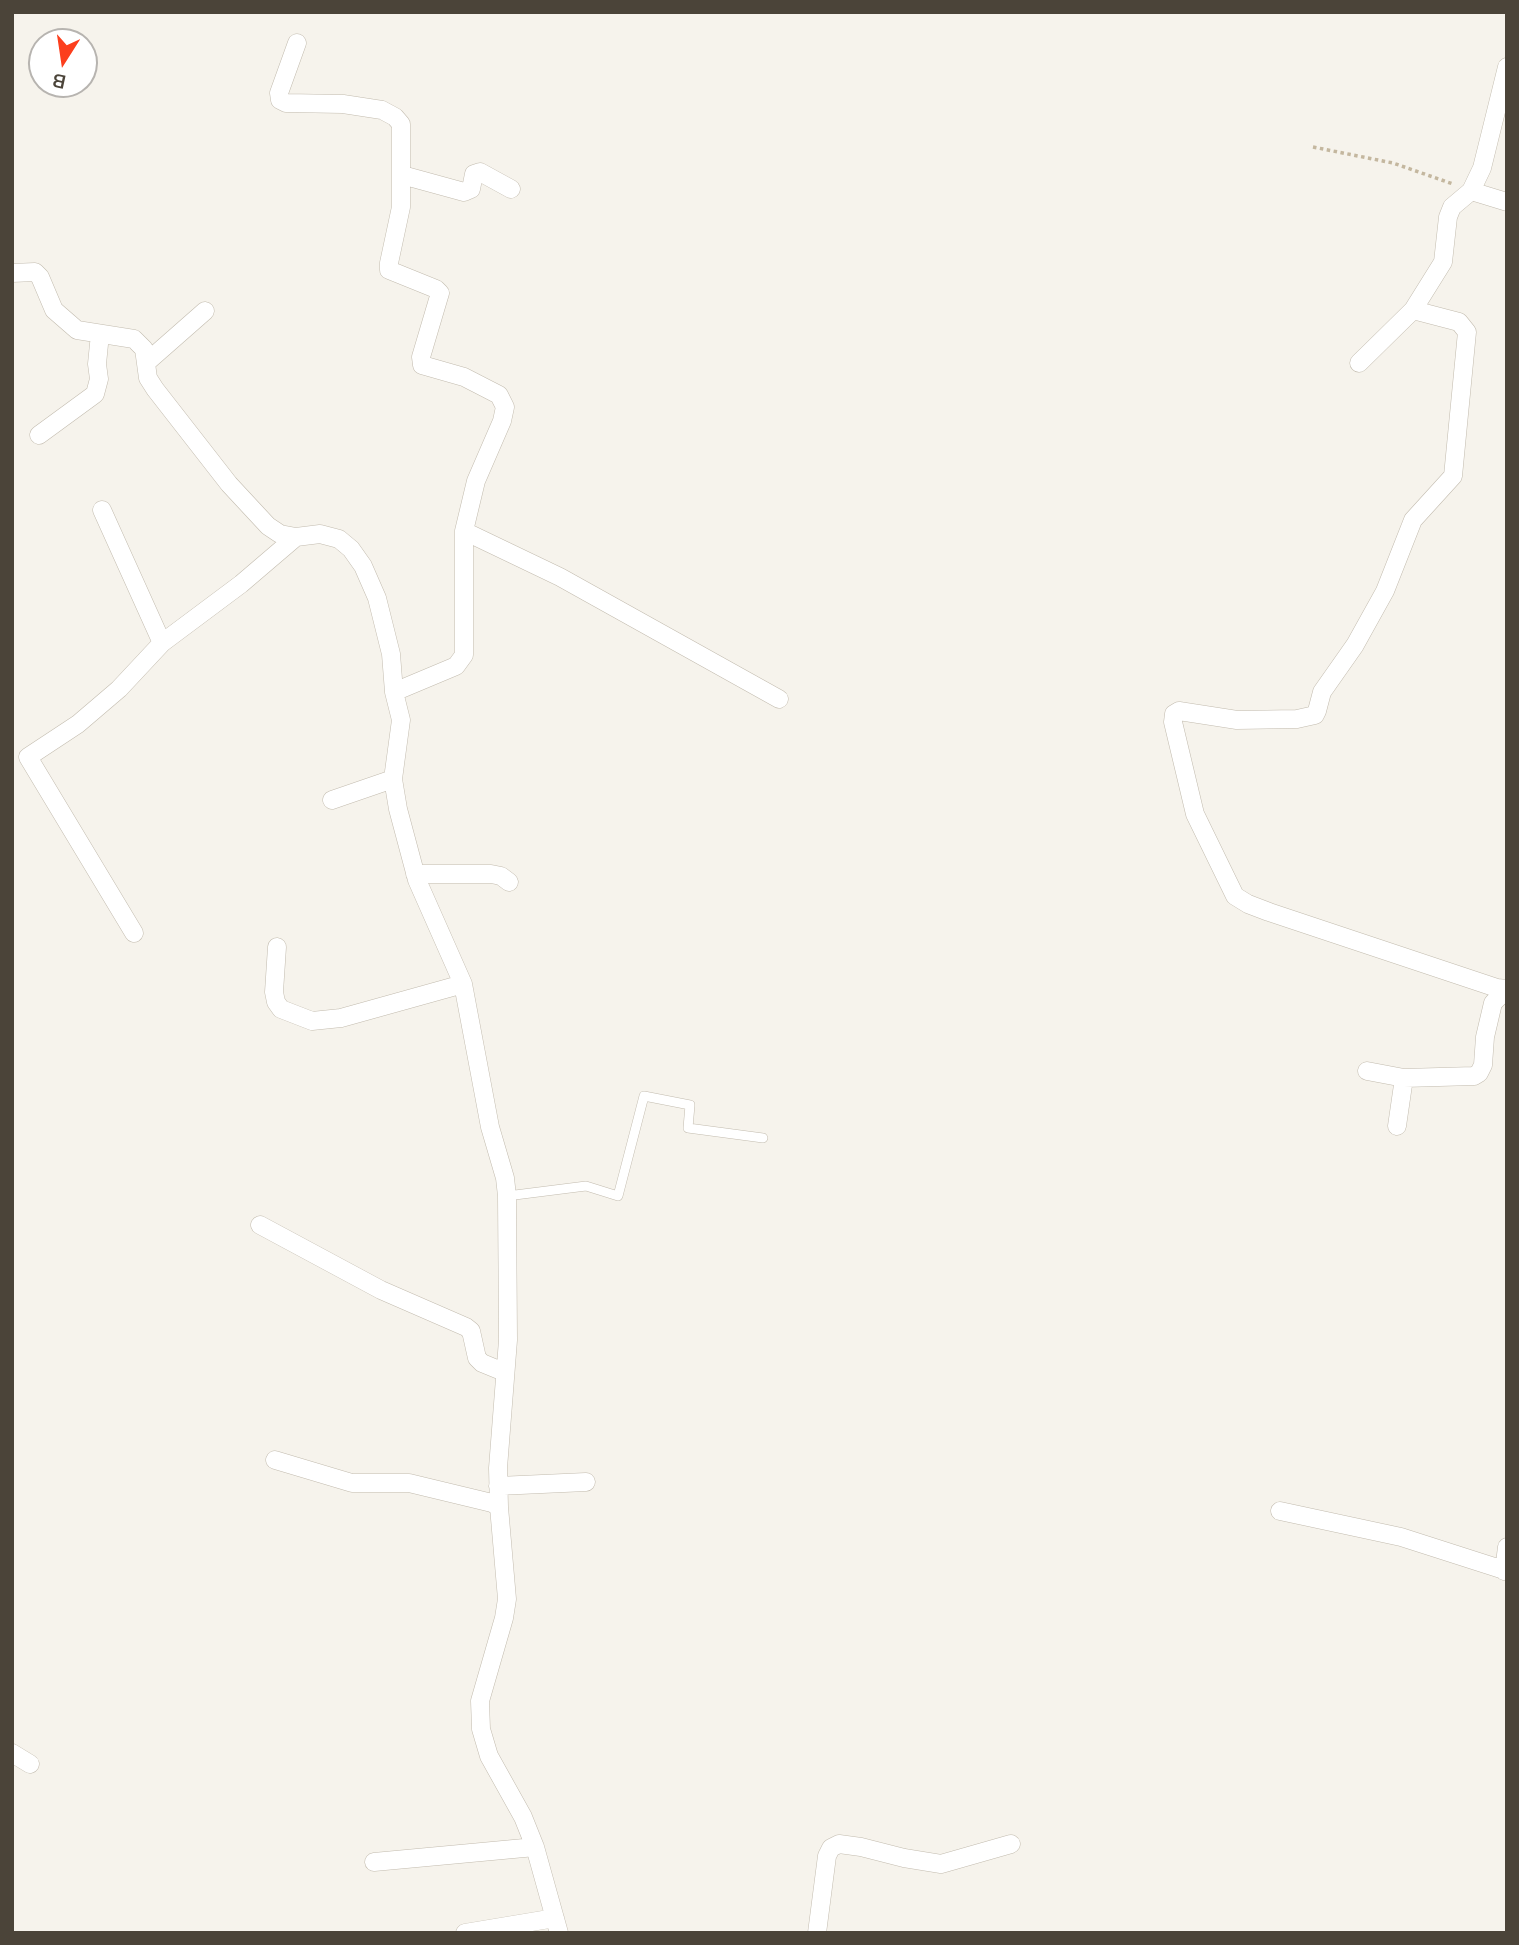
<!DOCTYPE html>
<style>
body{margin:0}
#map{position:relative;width:1519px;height:1945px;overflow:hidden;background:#f6f3ec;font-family:Mulish,sans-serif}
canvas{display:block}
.frame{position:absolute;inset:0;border:14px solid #4b4439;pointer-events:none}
.north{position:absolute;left:28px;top:28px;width:70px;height:70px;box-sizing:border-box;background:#fff;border:2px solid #b7b4b0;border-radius:50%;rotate:192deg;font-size:19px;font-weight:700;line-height:28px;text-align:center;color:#4b4439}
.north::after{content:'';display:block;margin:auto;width:24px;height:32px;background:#fc3f1d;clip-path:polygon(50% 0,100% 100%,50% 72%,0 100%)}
</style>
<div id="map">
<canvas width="1519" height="1945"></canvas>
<div class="frame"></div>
<div class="north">B</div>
</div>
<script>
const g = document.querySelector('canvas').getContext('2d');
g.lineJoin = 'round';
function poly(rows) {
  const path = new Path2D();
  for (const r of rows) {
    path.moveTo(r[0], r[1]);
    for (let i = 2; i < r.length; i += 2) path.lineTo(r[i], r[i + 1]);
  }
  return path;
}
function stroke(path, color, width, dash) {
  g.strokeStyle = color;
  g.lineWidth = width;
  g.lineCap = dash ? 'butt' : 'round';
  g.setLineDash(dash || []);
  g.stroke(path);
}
const lane = poly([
 [507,1196,586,1186,618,1196,644,1096,690,1105,688,1128,763,1138]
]);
const street = poly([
 [297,43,279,93,280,100,286,103,343,104,382,110,395,117,401,124,401,207,389,263,389,270,436,289,440,293,421,357,422,365,464,377,499,395,505,407,502,421,476,481,464,531,464,655,456,666,394,692],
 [402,175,464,192,471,189,474,174,480,172,511,189],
 [1471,191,1507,202],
 [12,273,35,272,40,277,54,310,77,330,134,339,144,349,148,378,155,389,229,484,268,526,280,534,296,537,320,534,339,539,351,549,363,566,377,598,391,654,394,692,401,720,393,779,398,809,417,880,463,984,490,1127,505,1178,507,1196,508,1340,498,1468,499,1507,507,1599,504,1618,480,1701,481,1729,489,1756,523,1817,535,1847,559,1933],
 [1413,310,1459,322,1467,332,1453,476,1413,520,1385,591,1355,645,1322,692,1317,711,1315,715,1297,719,1237,720,1179,711,1174,714,1173,722,1195,814,1235,896,1248,904,1269,912,1497,988,1507,989],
 [147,362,205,311],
 [1359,363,1413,310,1443,262,1448,217,1452,207,1471,191,1482,168,1507,67],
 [39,435,95,394,99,379,97,364,100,334],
 [102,510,162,643],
 [464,531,560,577,779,699],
 [332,800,393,779],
 [415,874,491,874,501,876,509,882],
 [134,933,28,757,78,724,119,689,162,643,241,584,296,537],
 [277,947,274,992,276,1002,281,1009,312,1021,341,1018,463,984],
 [1367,1071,1404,1078],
 [1397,1126,1404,1078,1474,1076,1479,1073,1483,1065,1485,1037,1493,1003,1507,989],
 [260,1225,381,1290,466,1327,471,1331,477,1358,482,1363,504,1372],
 [275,1460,352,1483,409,1483,492,1503,499,1507],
 [498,1486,586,1482],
 [1280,1511,1401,1537,1507,1571],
 [1504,1571,1507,1547],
 [12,1753,30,1764],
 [374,1862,535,1847],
 [465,1933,555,1918],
 [817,1933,827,1856,831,1848,839,1844,861,1847,904,1858,941,1864,1011,1844]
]);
stroke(lane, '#c2bbae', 10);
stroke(street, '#c2bbae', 19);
stroke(poly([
 [1313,147,1393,163,1453,184]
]), '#c4b79f', 3.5, [3.5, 3.5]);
stroke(lane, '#fff', 9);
stroke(street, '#fff', 18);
</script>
